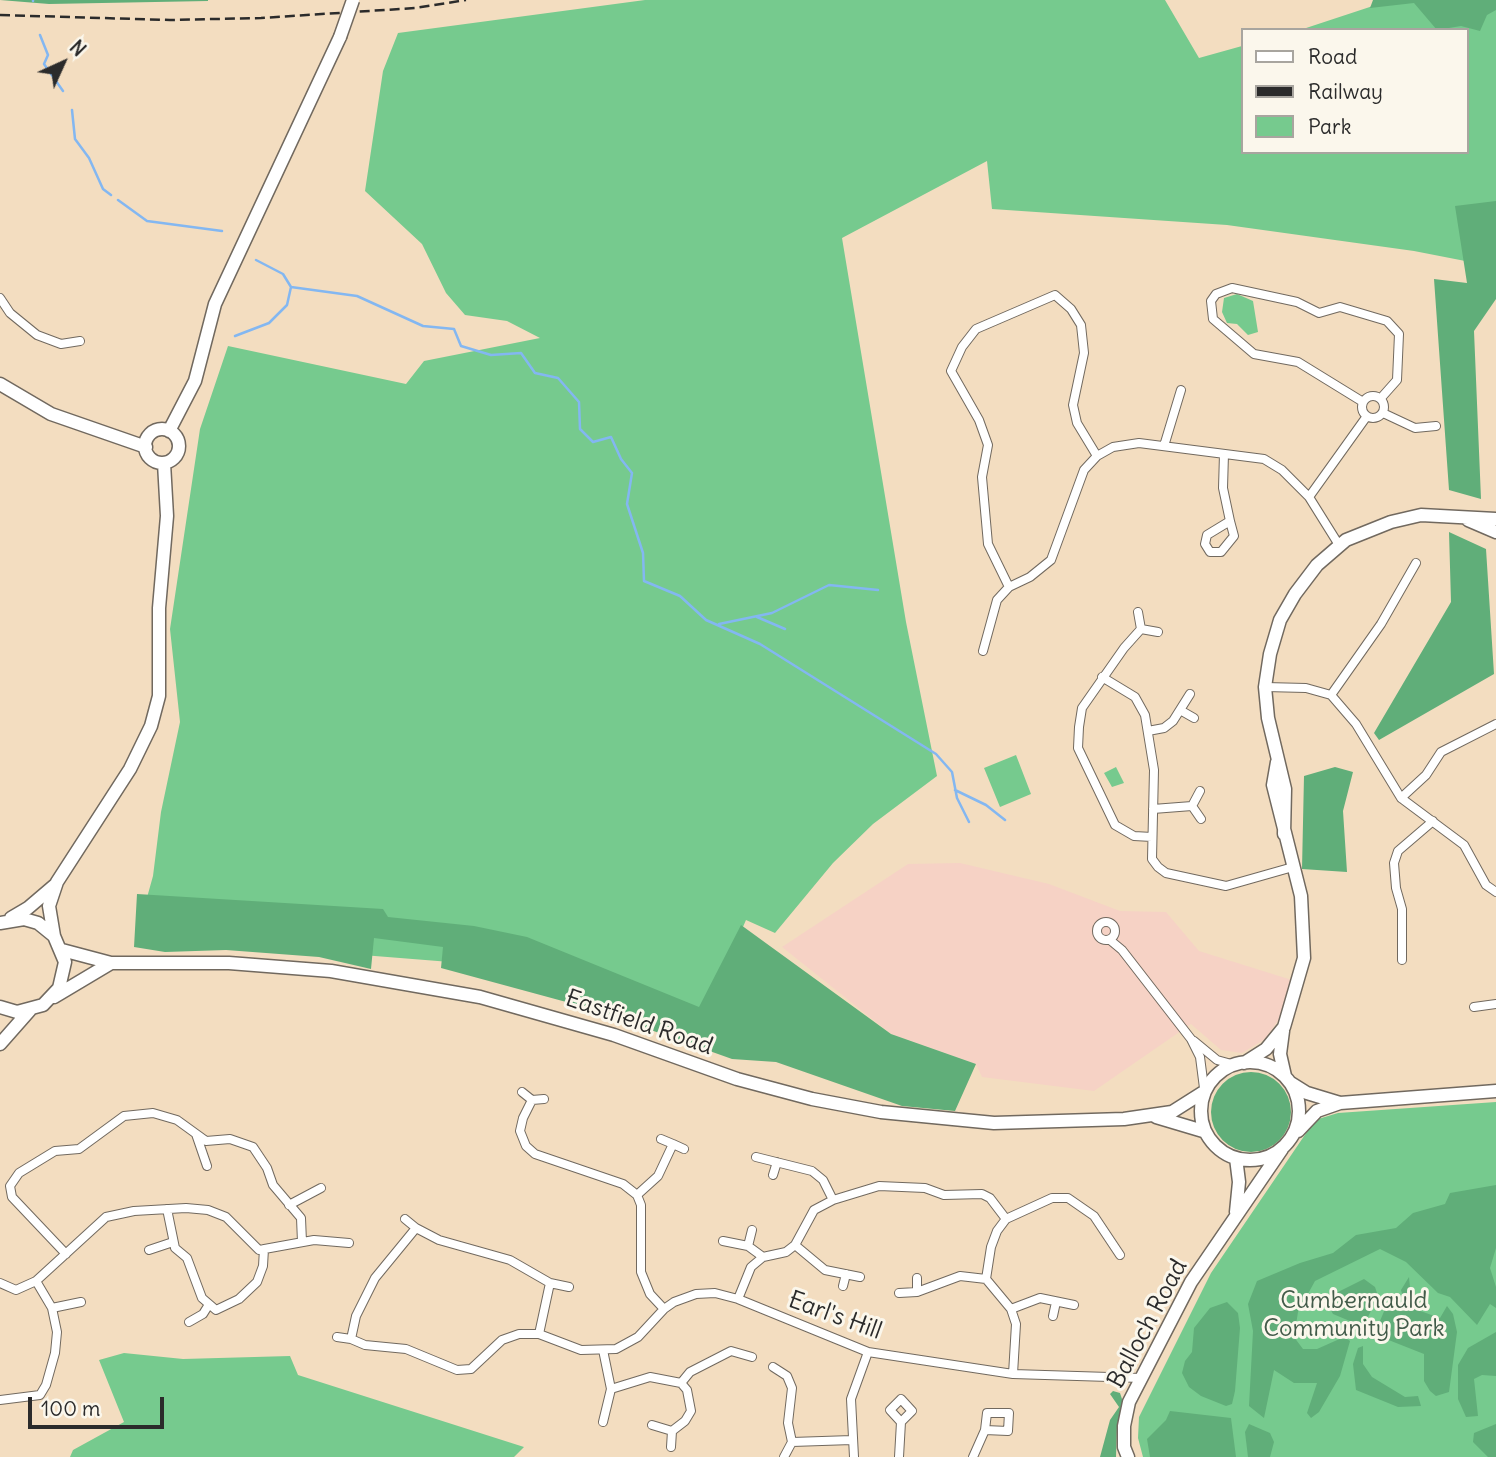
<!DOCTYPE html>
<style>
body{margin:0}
#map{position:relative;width:1496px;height:1457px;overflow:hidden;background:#f3ddc0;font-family:Delius,sans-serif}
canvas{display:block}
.legend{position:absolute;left:1241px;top:28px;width:228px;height:126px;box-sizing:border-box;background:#fbf7ec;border:2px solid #a8a59f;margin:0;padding:9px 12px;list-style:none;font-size:21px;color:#2b2b2b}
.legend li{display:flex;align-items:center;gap:14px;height:35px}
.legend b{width:35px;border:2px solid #a8a59f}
.north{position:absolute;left:28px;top:28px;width:70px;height:70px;-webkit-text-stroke:5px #fbf7ec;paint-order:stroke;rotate:45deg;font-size:19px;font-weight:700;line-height:28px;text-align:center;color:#2b2b2b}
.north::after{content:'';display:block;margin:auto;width:24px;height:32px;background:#2b2b2b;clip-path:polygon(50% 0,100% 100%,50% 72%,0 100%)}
.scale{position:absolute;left:28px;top:1397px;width:136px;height:32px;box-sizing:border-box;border:4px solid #2b2b2b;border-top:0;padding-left:9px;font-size:21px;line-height:24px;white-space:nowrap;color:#2b2b2b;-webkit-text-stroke:5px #fbf7ec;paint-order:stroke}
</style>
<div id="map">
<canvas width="1496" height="1457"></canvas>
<ul class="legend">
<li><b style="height:9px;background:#fff"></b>Road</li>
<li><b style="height:9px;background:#2b2b2b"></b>Railway</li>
<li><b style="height:19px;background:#76ca8e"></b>Park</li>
</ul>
<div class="north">N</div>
<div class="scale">100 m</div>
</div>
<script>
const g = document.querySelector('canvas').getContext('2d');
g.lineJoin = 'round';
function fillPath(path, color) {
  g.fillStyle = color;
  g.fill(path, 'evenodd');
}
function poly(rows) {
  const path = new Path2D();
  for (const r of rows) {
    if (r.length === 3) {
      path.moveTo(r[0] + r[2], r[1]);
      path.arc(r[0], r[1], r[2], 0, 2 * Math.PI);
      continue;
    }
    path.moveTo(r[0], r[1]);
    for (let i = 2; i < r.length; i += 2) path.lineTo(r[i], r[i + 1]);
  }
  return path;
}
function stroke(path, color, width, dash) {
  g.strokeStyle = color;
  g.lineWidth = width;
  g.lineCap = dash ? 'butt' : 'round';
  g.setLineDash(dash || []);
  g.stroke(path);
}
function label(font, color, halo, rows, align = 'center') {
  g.font = font + ' Delius,sans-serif';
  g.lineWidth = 6;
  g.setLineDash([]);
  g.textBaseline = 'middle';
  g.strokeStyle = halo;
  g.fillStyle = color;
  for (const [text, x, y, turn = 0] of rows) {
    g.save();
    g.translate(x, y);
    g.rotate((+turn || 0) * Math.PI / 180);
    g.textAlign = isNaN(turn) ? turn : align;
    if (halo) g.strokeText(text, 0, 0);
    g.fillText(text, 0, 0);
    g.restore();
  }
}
fillPath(poly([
 [960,863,1049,884,1120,911,1166,912,1199,951,1295,981,1284,1012,1265,1039,1242,1053,1221,1050,1191,1024,1094,1091,982,1077,976,1064,891,1034,782,947,908,864]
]), '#f6d2c5');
fillPath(poly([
 [645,0,1165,0,1199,58,1242,46,1242,152,1466,152,1466,30,1300,30,1391,0,1496,0,1496,267,1414,251,1227,225,992,209,987,161,842,238,906,622,937,776,873,824,833,863,775,933,746,920,703,1018,488,965,136,937,153,876,161,812,180,722,170,629,200,429,228,346,406,384,424,361,540,338,507,321,465,315,446,293,422,244,365,191,383,71,398,33],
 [1237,294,1253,301,1258,332,1248,335,1237,324,1227,323,1222,312,1224,298],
 [1016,755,1031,794,1000,807,984,768],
 [1116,767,1124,783,1112,787,1104,773],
 [1496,1102,1496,1457,1143,1457,1138,1438,1139,1417,1211,1273,1315,1120,1338,1113],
 [124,1353,183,1359,290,1356,298,1375,524,1447,514,1457,70,1457,73,1450,124,1422,99,1360]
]), '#76ca8e');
fillPath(poly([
 [0,0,208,0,208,1,49,4],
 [1373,0,1496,0,1496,10,1487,15,1480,31,1461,26,1437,30,1414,3,1370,8],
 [1496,201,1496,299,1474,331,1481,499,1449,490,1434,279,1467,283,1455,206],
 [1449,532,1486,549,1494,674,1379,740,1374,733,1451,602],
 [1335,767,1353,772,1343,811,1347,872,1302,869,1304,776],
 [137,894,383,909,388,917,474,926,527,937,699,1007,741,925,891,1034,976,1064,955,1111,902,1106,776,1062,732,1059,592,1009,441,968,443,947,374,938,371,969,319,957,226,950,165,952,134,947],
 [1251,1112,40],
 [1496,1185,1496,1248,1490,1268,1496,1287,1496,1308,1490,1304,1477,1325,1450,1297,1438,1293,1406,1262,1380,1249,1315,1281,1298,1312,1294,1337,1303,1349,1317,1349,1344,1337,1350,1341,1340,1376,1319,1412,1311,1418,1307,1413,1317,1383,1294,1383,1274,1370,1264,1418,1249,1406,1253,1331,1248,1304,1257,1281,1300,1263,1333,1253,1356,1235,1396,1228,1413,1213,1445,1204,1450,1193],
 [1409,1277,1412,1308,1440,1318,1447,1306,1453,1314,1457,1332,1449,1392,1436,1396,1430,1391,1424,1381,1424,1354,1386,1339,1377,1328,1388,1302,1396,1307,1404,1301,1401,1290],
 [1364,1279,1375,1287,1378,1296,1368,1317,1357,1324,1333,1314,1327,1303,1332,1295],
 [1227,1302,1238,1313,1240,1328,1235,1391,1232,1404,1226,1406,1201,1396,1189,1387,1182,1373,1185,1361,1192,1352,1194,1328,1210,1308],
 [1496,1332,1496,1376,1482,1375,1474,1379,1478,1416,1466,1417,1458,1399,1458,1365,1468,1348],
 [1363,1346,1363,1364,1372,1377,1405,1397,1418,1396,1421,1406,1398,1407,1356,1390,1353,1364,1358,1348],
 [1113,1391,1120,1393,1123,1402,1117,1425,1116,1457,1100,1457,1110,1420,1119,1407,1110,1394],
 [1170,1411,1231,1418,1236,1457,1150,1457,1147,1439,1166,1420],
 [1249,1424,1270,1433,1274,1442,1270,1457,1248,1457,1245,1432],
 [1496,1424,1496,1457,1488,1457,1473,1442,1474,1433]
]), '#60ae79');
stroke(poly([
 [33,0,33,1],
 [40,35,48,55,44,64,63,91],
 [72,110,75,139,89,158,103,189,111,195],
 [118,200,147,221,222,231],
 [256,260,283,274,291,287,357,296,423,326,454,329,461,346,491,355,521,353,535,373,558,378,579,402,580,429,593,442,611,437,621,459,632,473,627,504,643,553,644,581,680,596,706,620,760,644,936,754,952,772,957,798,969,822],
 [235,336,269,323,287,305,291,287],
 [757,617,785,629],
 [719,624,772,613,829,585,878,590],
 [955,790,986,805,1005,820]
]), '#83b7f1', 2.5);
const street = poly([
 [0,298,10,313,37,335,61,344,80,341],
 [1373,407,11],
 [1363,402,1298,362,1254,354,1213,319,1211,301,1216,294,1232,288,1297,302,1319,313,1340,307,1387,321,1399,334,1397,380,1381,398],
 [1383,413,1415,428,1436,426],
 [1164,446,1181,390],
 [1224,454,1223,488,1230,521,1234,536,1221,552,1210,552,1205,544,1207,535,1230,521],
 [1309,497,1367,416],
 [1009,587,988,544,982,477,988,445,979,420,951,371,962,347,976,329,1055,295,1071,309,1081,325,1084,353,1073,405,1077,423,1097,456],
 [1138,612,1141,629],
 [983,651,997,600,1009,587,1030,577,1051,560,1084,470,1097,456,1113,447,1139,443,1264,459,1282,470,1309,497,1339,545],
 [1102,677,1135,697,1145,715,1154,770,1152,859,1158,867,1166,873,1226,886,1293,867],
 [1265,687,1306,688,1331,695,1356,724,1401,798,1464,845,1486,885,1496,892],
 [1331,695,1381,624,1416,563],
 [1180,710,1194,718],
 [1148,731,1164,728,1173,721,1190,694],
 [1401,798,1426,775,1441,752,1496,724],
 [1192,806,1201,819],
 [1153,809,1192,806,1200,791],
 [1152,837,1134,836,1115,825,1078,748,1079,727,1082,708,1124,648,1141,629,1158,632],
 [1106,931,9],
 [1110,940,1122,950,1191,1039,1200,1057,1204,1088],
 [1402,960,1402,909,1396,888,1394,863,1398,851,1433,821],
 [1474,1007,1496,1004],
 [1194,1041,1217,1060,1235,1065],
 [522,1092,532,1100],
 [544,1099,532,1100,523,1118,520,1131,526,1146,535,1154,623,1184,637,1195,641,1205,641,1272,650,1294,664,1309],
 [196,1134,207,1166],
 [661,1139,673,1144],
 [756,1157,812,1171,823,1180,833,1200],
 [773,1175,777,1162],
 [637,1195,658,1176,673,1144,684,1149],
 [289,1205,321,1188],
 [167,1209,175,1248,187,1258,202,1298,216,1310,239,1299,257,1282,263,1266,264,1249],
 [405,1219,416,1228],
 [1006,1219,1052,1198,1068,1198,1094,1216,1120,1255],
 [723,1241,748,1246,763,1257],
 [795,1245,825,1270,860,1277],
 [748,1246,752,1230],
 [149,1250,173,1242],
 [66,1254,12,1197,10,1186,19,1173,55,1151,79,1149,124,1116,153,1113,177,1120,206,1141,230,1139,253,1147,267,1168,273,1185,301,1218,302,1242],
 [917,1278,917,1292],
 [0,1283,16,1290,36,1281,106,1217,134,1211,186,1208,208,1210,226,1217,259,1250,314,1240,349,1243],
 [550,1283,569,1287],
 [843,1286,846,1274],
 [899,1293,917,1292,960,1276,986,1279],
 [738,1299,751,1267,763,1257,786,1252,795,1245,814,1210,833,1200,879,1186,925,1188,944,1195,982,1194,990,1198,1006,1219,997,1231,991,1247,986,1279,1011,1309,1016,1324,1013,1374],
 [52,1308,81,1302],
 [1011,1309,1040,1298,1074,1305],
 [1053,1316,1056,1302],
 [189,1322,203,1314,208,1306],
 [539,1334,550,1283,510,1260,439,1240,416,1228,375,1278,356,1316,351,1339,365,1345,406,1349,457,1370,471,1369,502,1340,519,1334,539,1334,581,1350,616,1349,638,1337,664,1309,674,1302,696,1294,715,1293,738,1299,868,1352,1013,1374,1141,1378],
 [337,1337,351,1339],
 [773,1367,787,1376,792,1388,788,1423,792,1442],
 [681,1383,690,1372,731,1351,752,1357],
 [611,1389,650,1377,681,1383,687,1390,691,1411,685,1421,672,1431,652,1425],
 [0,1400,40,1395,46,1385,55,1353,57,1332,52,1308,36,1281],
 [603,1422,611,1389,603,1350],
 [671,1447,672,1431],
 [784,1457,792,1442,852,1440],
 [854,1457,851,1399,868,1352],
 [899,1457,901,1422,912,1411,901,1399,890,1410,901,1422],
 [973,1457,985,1430,987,1413,1009,1413,1008,1431,985,1430]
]);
const secondary = poly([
 [0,384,51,414,146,447],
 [162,446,17],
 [169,431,195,381,215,304,340,37],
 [1468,520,1496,532],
 [1284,834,1285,789,1268,718,1265,687,1270,654,1280,620,1295,594,1317,565,1346,540,1391,522,1421,515,1496,519],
 [11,918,28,908,55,885],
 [0,923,24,919,38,923,54,936,65,962,59,988,43,1005,17,1012,0,1007],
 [54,936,49,906,57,882,130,769,151,726,159,696,159,608,167,516,164,463],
 [62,950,111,963,229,963,331,971,480,997,614,1035,737,1079,812,1099,881,1112,994,1123,1124,1119,1172,1112,1202,1093],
 [54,997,111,963],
 [1283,1031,1280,1054,1285,1076],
 [0,1044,30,1010],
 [1250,1111,49],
 [1244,1063,1266,1049,1284,1027,1304,958,1301,896,1273,785,1277,762],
 [1291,1083,1307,1093,1340,1103],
 [1156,1117,1203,1131],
 [1298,1131,1317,1111,1340,1103,1496,1091],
 [1236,1158,1239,1182,1236,1212],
 [1128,1457,1124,1447,1124,1426,1129,1402,1191,1282,1282,1149]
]);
stroke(street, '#71695f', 10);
stroke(secondary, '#71695f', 15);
stroke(street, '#fff', 8);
stroke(secondary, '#fff', 12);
stroke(poly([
 [0,15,170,20,261,18,415,8,466,0]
]), '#2b2b2b', 2.5, [10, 5]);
const secondaryBridge = poly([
 [340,37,353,0]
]);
stroke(secondaryBridge, '#71695f', 15, []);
stroke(secondaryBridge, '#fff', 12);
label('24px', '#2b2b2b', '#fbf7ec', [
 ["Eastfield Road",639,1023,19],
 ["Earl's Hill",835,1316,20],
 ["Balloch Road",1148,1324,-62]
]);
label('24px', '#425b49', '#fbf7ec', [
 ["Cumbernauld",1354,1301],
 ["Community Park",1354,1329]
]);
</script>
